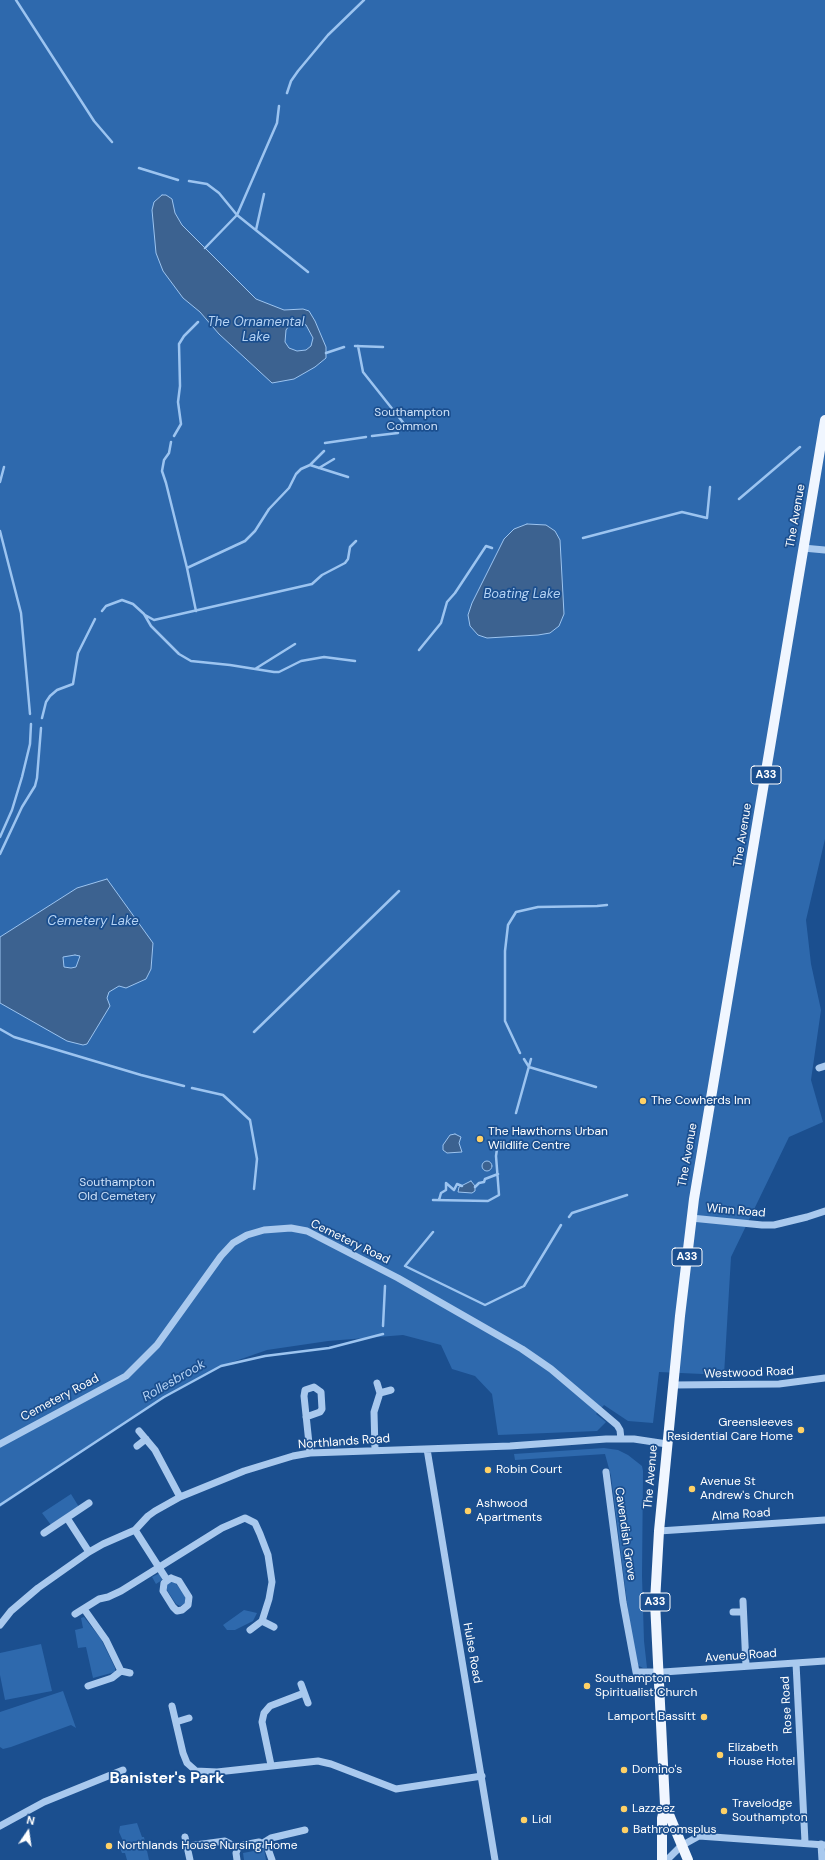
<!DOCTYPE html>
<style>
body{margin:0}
#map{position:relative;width:825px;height:1860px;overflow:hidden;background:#1b4f8f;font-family:"DM Sans",sans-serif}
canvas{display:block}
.north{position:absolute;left:8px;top:1812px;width:40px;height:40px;-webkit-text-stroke:3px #1b4f8f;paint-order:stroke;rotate:13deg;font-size:11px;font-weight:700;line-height:16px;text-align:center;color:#fff}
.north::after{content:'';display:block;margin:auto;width:14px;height:18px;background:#fff;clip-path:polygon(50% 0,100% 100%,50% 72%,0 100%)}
</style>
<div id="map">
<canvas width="825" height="1860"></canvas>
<div class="north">N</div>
</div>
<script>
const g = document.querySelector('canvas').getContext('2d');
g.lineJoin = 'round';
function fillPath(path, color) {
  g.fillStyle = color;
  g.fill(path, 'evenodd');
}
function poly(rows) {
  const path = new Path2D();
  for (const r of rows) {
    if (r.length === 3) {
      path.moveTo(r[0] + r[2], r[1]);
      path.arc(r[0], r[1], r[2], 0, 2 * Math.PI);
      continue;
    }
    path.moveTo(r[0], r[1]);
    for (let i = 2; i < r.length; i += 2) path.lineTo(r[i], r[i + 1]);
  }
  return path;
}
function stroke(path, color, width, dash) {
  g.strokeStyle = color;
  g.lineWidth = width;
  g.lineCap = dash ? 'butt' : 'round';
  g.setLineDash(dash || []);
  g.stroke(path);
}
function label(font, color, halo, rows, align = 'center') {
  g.font = font + ' "DM Sans",sans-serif';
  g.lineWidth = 3.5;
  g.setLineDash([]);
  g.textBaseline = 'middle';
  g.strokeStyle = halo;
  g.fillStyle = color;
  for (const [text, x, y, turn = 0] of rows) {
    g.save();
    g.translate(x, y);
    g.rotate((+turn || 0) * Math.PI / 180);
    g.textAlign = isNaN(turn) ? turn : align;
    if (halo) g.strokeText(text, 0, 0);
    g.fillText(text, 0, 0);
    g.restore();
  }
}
fillPath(poly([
 [0,0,825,0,825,839,806,920,811,964,821,1010,811,1080,823,1122,789,1137,731,1257,724,1375,659,1372,653,1423,628,1421,604,1405,596,1414,606,1422,597,1431,498,1435,492,1394,475,1376,452,1369,441,1345,403,1335,328,1341,267,1350,221,1366,164,1397,0,1507],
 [604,1448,618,1450,628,1455,642,1466,643,1471,642,1576,644,1641,647,1668,643,1668,637,1665,629,1618,611,1476,605,1454,515,1460,514,1454],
 [71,1494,79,1507,51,1525,42,1513],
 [160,1573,162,1580,156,1584,152,1577],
 [170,1581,175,1582,186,1598,186,1603,180,1606,176,1604,165,1587],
 [244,1610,257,1613,253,1621,235,1630,227,1630,223,1625],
 [84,1617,101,1639,115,1668,115,1672,93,1678,86,1647,78,1648,75,1630,83,1628,81,1618],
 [41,1644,52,1691,5,1700,0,1675,0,1653],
 [63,1691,76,1728,71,1725,11,1747,3,1749,0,1747,0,1712],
 [137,1823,142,1837,144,1837,149,1860,127,1860,125,1853,122,1853,118,1843,123,1841,119,1832,120,1826],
 [264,1849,266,1860,244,1860,243,1853]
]), '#2e69ad');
const water = poly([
 [162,195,166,195,172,199,175,213,182,225,256,299,284,310,303,309,309,311,315,321,326,347,326,358,315,367,294,379,272,383,219,334,200,312,183,298,163,271,156,253,152,210,154,202,162,195],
 [300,322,306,325,313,338,311,346,306,350,297,351,289,348,285,342,286,330,291,323,300,322],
 [527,524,546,525,555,531,560,540,564,614,559,626,550,633,538,635,487,638,478,635,470,626,468,615,472,603,504,539,514,529,527,524],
 [107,879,153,943,151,969,146,979,126,988,119,986,109,992,107,998,110,1006,87,1044,83,1045,67,1041,0,1003,0,937,77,888,107,879],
 [75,955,80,956,76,967,71,968,64,967,63,957,75,955],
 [455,1134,461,1137,459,1143,462,1152,447,1153,443,1150,443,1145,450,1135,455,1134],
 [487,1166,5],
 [471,1181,475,1186,475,1191,472,1193,458,1192,459,1187,471,1181]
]);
fillPath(water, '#3c6290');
stroke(water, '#9cc4f0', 1);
stroke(poly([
 [16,0,94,121,112,142],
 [287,93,291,81,298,71,328,35,364,0],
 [139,168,178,180],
 [189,181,207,184,219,193,237,215,308,272],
 [256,230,264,194],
 [205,248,237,215,277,123,279,106],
 [355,346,383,347],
 [358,346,363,372,409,430],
 [326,353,344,347],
 [174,436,181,424,178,402,180,386,179,344,184,336,198,322],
 [372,436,398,433],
 [171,442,169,453,164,460,162,471,166,483,187,568],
 [325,443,366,437],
 [310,465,324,451],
 [319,468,334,459],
 [0,482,4,467],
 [739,499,800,447],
 [0,531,21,613,30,714],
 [583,538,682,512,707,518,710,487],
 [102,611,106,606,122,600,133,604,144,614,151,626,179,654,191,661,230,665,274,672,279,672,301,661,324,657,355,661],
 [196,611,187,568,245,541,255,531,269,509,289,488,296,474,301,469,310,465,348,477],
 [145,615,154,620,312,584,322,575,345,563,348,559,350,547,356,541],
 [419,650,441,623,447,602,455,593,486,546,492,548],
 [255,669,295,644],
 [42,718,46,702,50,696,57,690,73,684,78,653,95,619],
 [0,837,12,810,22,777,30,744,31,724],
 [0,854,22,807,35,786,37,778,41,728],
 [0,1029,14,1037,141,1075,184,1086],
 [254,1032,399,891],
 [520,1053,505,1021,505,951,508,925,516,912,538,907,597,906,607,905],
 [524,1059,529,1067,596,1087],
 [192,1088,223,1095,250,1120,257,1159,254,1189],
 [516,1113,531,1059],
 [475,1187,479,1183,484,1182,485,1179,498,1174],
 [433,1200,488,1201,499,1195,496,1156,497,1149,502,1143],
 [439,1200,441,1193,446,1190,446,1183,454,1190,457,1184,462,1186],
 [569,1217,572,1213,627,1195],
 [433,1232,405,1266,485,1305,524,1286,561,1225],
 [383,1326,385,1286],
 [0,1505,164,1397,221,1366,265,1356,329,1348,383,1334]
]), '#9cc4f0', 2.5);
stroke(poly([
 [803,548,825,550],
 [819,1068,825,1066],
 [691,1218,762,1225,774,1225,807,1217,825,1211],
 [673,1385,779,1384,825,1378],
 [380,1393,391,1390],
 [306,1417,320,1412,322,1409,321,1392,314,1387,305,1390,304,1396,310,1453],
 [139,1431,155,1450,180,1497],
 [0,1444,126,1376,157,1345,221,1256,233,1243,247,1235,264,1230,291,1228,307,1231,398,1278,522,1349,551,1369,617,1425,620,1430,621,1439],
 [137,1446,146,1439],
 [427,1449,495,1860],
 [375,1450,374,1412,380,1393,377,1383],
 [606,1472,623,1602,636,1672,663,1672,825,1661],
 [67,1518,89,1552],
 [135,1530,167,1580],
 [659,1531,825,1520],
 [44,1533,89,1503],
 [171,1578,179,1581,189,1597,188,1605,182,1610,177,1611,173,1607,163,1591,164,1583,171,1578],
 [743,1601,746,1666],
 [84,1609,106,1640,121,1671,112,1678,88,1686],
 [733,1612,743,1612],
 [75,1614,99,1599,108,1597,121,1591,222,1528,245,1518,255,1523,260,1534,268,1555,272,1582,269,1599,262,1621,250,1630],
 [262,1621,274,1627],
 [0,1625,11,1611,38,1588,89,1552,103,1544,135,1530,148,1516,155,1511,180,1497,244,1471,293,1456,310,1453,510,1446,606,1439,634,1439,667,1444],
 [796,1663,805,1842],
 [121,1671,130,1673],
 [301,1684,308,1703],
 [172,1706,183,1753,187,1763,196,1771,217,1772,318,1761,331,1764,396,1789,482,1776],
 [176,1722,189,1718],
 [271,1765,262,1722,264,1713,270,1706,304,1693],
 [0,1826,44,1802,123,1770],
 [185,1837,190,1860],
 [263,1843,271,1838,305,1830],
 [821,1844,822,1860],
 [188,1846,225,1841,238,1848],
 [237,1860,236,1853,238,1848,243,1845,259,1842,267,1846,272,1860],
 [667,1860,681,1846,699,1836,825,1845]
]), '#a9c9ee', 7);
stroke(poly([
 [662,1860,662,1818,665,1805],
 [688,1860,665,1805,655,1602,659,1531,680,1316,694,1199,825,420]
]), '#f0f6ff', 10);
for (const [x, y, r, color] of [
 [643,1101,4,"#ffd166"],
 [480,1139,4,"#ffd166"],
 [801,1430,4,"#ffd166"],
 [488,1470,4,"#ffd166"],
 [692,1489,4,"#ffd166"],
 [468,1511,4,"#ffd166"],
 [587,1686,4,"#ffd166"],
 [704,1717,4,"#ffd166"],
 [720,1755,4,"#ffd166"],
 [624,1770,4,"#ffd166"],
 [624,1809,4,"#ffd166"],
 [724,1811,4,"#ffd166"],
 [524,1820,4,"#ffd166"],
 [625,1830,4,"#ffd166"],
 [109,1846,4,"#ffd166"]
]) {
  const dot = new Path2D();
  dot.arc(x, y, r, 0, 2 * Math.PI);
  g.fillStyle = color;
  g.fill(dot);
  stroke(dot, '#1b4f8f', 1.5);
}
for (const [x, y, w] of [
 [766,775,30],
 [687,1257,30],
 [655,1602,30]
]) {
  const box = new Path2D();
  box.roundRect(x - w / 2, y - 9, w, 18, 3);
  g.fillStyle = '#1b4f8f';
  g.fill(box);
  stroke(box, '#fff', 1);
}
label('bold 11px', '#fff', null, [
 ["A33",766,775],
 ["A33",687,1257],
 ["A33",655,1602]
]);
label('12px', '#cfe3fa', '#1b4f8f', [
 ["Southampton",412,413],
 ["Common",412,427],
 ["Southampton",117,1183],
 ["Old Cemetery",117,1197]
]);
label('12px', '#fff', '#1b4f8f', [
 ["The Avenue",796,516,-80],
 ["The Avenue",743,835,-81],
 ["The Avenue",688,1155,-80],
 ["Winn Road",736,1211,5],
 ["Cemetery Road",350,1242,26],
 ["Westwood Road",749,1373,-2],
 ["Cemetery Road",60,1398,-28],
 ["Northlands Road",344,1442,-4],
 ["The Avenue",651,1477,-85],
 ["Alma Road",741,1515,-4],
 ["Cavendish Grove",625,1534,82],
 ["Hulse Road",472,1653,80],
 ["Avenue Road",741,1656,-4],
 ["Rose Road",787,1705,-93]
]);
label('12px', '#fff', '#1b4f8f', [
 ["The Cowherds Inn",651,1101],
 ["The Hawthorns Urban",488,1132],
 ["Wildlife Centre",488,1146],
 ["Greensleeves",793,1423,"right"],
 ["Residential Care Home",793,1437,"right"],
 ["Robin Court",496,1470],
 ["Avenue St",700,1482],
 ["Andrew's Church",700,1496],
 ["Ashwood",476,1504],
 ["Apartments",476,1518],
 ["Southampton",595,1679],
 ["Spiritualist Church",595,1693],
 ["Lamport Bassitt",696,1717,"right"],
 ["Elizabeth",728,1748],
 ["House Hotel",728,1762],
 ["Domino's",632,1770],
 ["Travelodge",732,1804],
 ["Southampton",732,1818],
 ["Lazzeez",632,1809],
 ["Lidl",532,1820],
 ["Bathroomsplus",633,1830],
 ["Northlands House Nursing Home",117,1846]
], 'left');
label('italic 13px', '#b5d3f5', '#1b4f8f', [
 ["The Ornamental",256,323],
 ["Lake",256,338],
 ["Boating Lake",522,595],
 ["Cemetery Lake",93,922],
 ["Rollesbrook",174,1381,-30]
]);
label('bold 16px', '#fff', '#1b4f8f', [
 ["Banister's Park",167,1779]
]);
</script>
